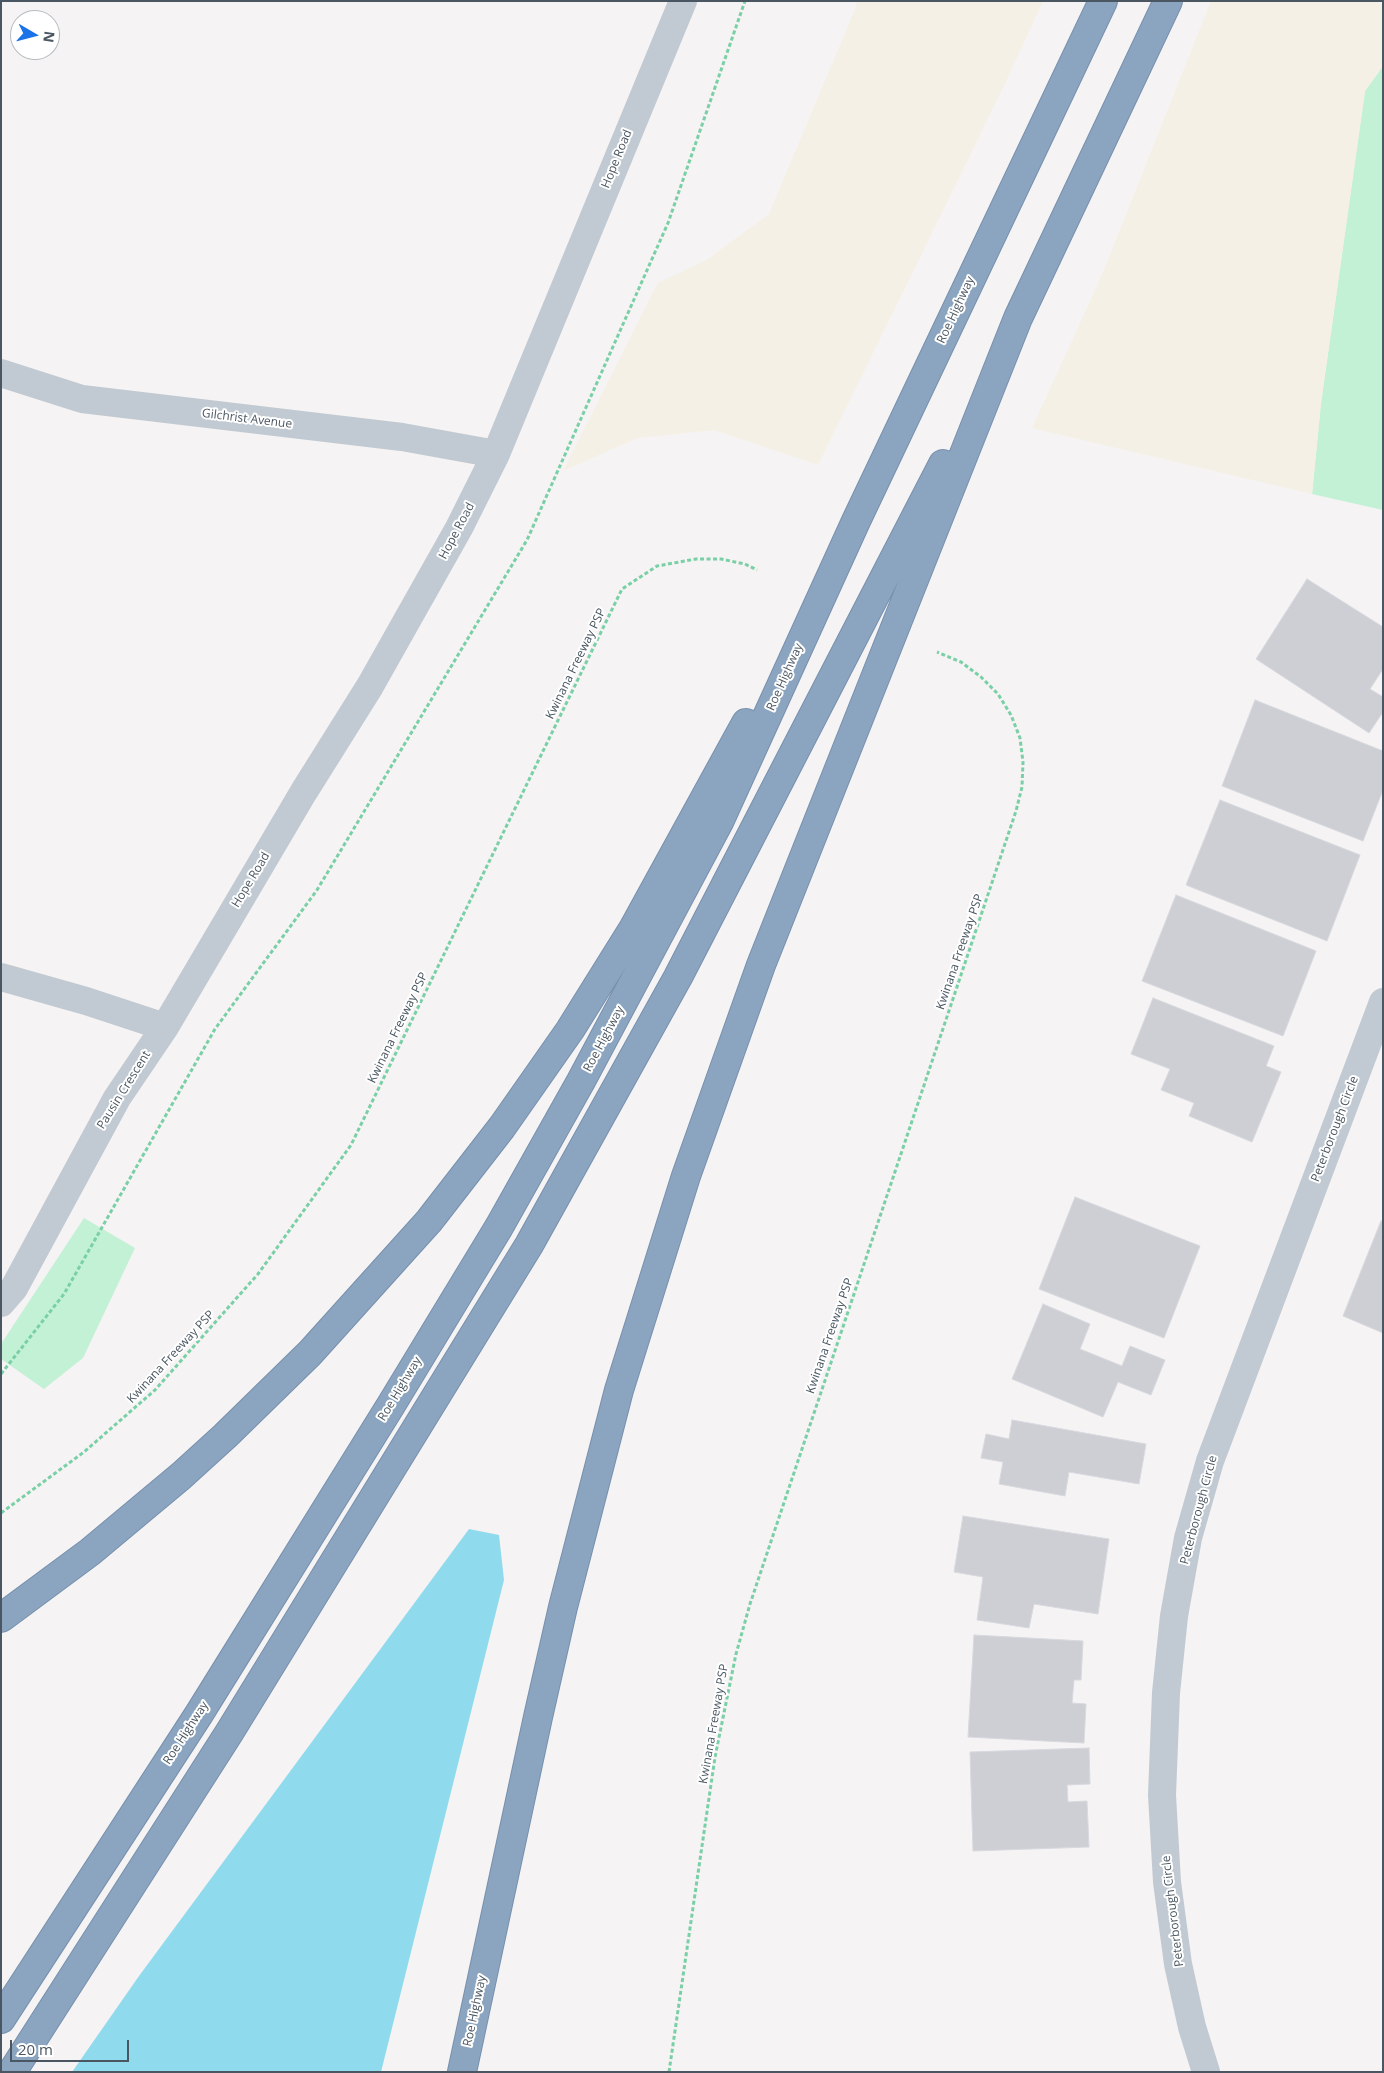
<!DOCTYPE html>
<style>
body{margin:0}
#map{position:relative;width:1384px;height:2073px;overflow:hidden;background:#f5f3f3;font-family:"Open Sans",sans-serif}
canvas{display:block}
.frame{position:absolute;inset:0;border:2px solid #4a5661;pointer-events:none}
.north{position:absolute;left:10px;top:10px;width:50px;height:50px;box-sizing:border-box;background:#fff;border:1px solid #b7bbc0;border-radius:50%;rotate:98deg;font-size:14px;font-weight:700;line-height:20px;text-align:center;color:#4a5661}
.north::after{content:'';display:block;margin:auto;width:18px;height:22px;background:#1a73e8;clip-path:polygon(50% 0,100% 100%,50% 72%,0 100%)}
.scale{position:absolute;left:10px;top:2040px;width:119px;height:22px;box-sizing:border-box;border:2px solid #4a5661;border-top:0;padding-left:6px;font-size:15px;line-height:18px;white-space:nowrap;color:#4a5661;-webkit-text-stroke:4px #fff;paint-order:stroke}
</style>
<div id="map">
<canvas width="1384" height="2073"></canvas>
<div class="frame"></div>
<div class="north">N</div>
<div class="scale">20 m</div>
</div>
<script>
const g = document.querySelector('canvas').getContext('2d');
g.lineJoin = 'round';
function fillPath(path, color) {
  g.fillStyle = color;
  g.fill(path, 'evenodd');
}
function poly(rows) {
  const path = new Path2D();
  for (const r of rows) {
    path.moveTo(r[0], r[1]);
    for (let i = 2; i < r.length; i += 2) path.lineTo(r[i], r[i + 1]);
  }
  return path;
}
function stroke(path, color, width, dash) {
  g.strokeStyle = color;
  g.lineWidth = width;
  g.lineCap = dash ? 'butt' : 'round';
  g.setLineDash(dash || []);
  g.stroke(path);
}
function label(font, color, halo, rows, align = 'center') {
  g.font = font + ' "Open Sans",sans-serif';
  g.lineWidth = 4;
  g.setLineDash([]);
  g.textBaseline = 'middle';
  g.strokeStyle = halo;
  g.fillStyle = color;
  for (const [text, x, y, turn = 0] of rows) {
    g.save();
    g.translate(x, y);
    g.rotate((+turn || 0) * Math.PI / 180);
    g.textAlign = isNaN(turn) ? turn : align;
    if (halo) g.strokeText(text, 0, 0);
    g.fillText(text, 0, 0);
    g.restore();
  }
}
fillPath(poly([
 [1383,66,1383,510,1312,494,1321,403,1365,91],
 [84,1218,135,1248,83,1358,44,1389,1,1359,1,1344]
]), '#c3f1d5');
fillPath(poly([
 [857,1,1043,1,1003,88,818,465,714,430,637,438,563,471,658,283,708,259,769,214,856,7],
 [1211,1,1375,1,1383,5,1383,66,1365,91,1321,403,1312,494,1032,428,1102,275]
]), '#f5f0e5');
fillPath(poly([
 [469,1529,499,1535,504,1580,381,2072,72,2072,139,1976]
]), '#90daee');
const building = poly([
 [1307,579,1383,627,1383,669,1370,689,1383,697,1383,712,1369,733,1256,659,1307,579],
 [1255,700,1383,751,1383,790,1363,841,1222,786,1255,700],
 [1220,800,1360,855,1327,941,1186,885,1220,800],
 [1176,895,1316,951,1283,1036,1142,981,1176,895],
 [1153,998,1274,1046,1266,1066,1281,1072,1252,1142,1189,1116,1194,1103,1161,1090,1170,1069,1131,1054,1153,998],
 [1075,1197,1200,1246,1164,1338,1039,1289,1075,1197],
 [1381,1221,1383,1222,1383,1333,1343,1316,1381,1221],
 [1043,1304,1090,1324,1080,1349,1122,1366,1130,1346,1165,1360,1151,1395,1118,1382,1103,1417,1012,1379,1043,1304],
 [1012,1420,1146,1444,1139,1484,1069,1472,1065,1496,999,1484,1003,1462,981,1458,986,1434,1009,1439,1012,1420],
 [963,1516,1109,1539,1098,1614,1034,1604,1029,1628,977,1620,983,1577,954,1572,963,1516],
 [974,1635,1083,1641,1081,1680,1074,1680,1072,1703,1086,1704,1084,1743,968,1737,974,1635],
 [1089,1748,1090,1784,1067,1785,1068,1802,1087,1801,1089,1847,973,1851,970,1752,1089,1748]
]);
fillPath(building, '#cdcfd5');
stroke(building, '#d7d9de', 1);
const highway = poly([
 [1,1618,90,1552,181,1476,225,1436,310,1353,429,1221,502,1127,570,1030,633,929,746,723],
 [1,2019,199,1714,391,1405,499,1227,581,1081,719,822,856,521,1103,1],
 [12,2072,229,1733,529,1245,678,977,943,464],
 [462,2072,538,1717,563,1607,619,1390,686,1176,761,965,1018,318,1168,1]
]);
stroke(highway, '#7690ad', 30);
stroke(poly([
 [1,1374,64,1294,215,1029,317,890,527,540,668,223,745,1],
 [1,1513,84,1452,155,1390,258,1274,351,1145,622,589,657,566,696,559,721,559,745,564,757,570],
 [669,2072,715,1757,736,1654,750,1604,1016,811,1022,787,1023,762,1020,738,1011,715,998,694,981,677,961,662,937,652]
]), '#7ad0a6', 3, [4, 2.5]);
stroke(poly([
 [1,373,82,399,402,437,496,454],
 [1,977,86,1001,165,1027,117,1098,14,1288,1,1303],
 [165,1027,303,793,370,686,459,528,496,454,683,1],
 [1206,2072,1192,2027,1178,1964,1167,1882,1162,1795,1166,1693,1174,1616,1188,1538,1210,1461,1383,1002]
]), '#c1cad2', 28);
stroke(highway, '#8ba5c1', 28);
label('12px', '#4a5661', '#fff', [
 ["Hope Road",617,159,-68],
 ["Roe Highway",956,310,-65],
 ["Gilchrist Avenue",247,419,7],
 ["Hope Road",457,531,-62],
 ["Kwinana Freeway PSP",576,664,-64],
 ["Roe Highway",785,677,-66],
 ["Hope Road",251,880,-59],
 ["Kwinana Freeway PSP",960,952,-71],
 ["Kwinana Freeway PSP",398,1028,-64],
 ["Roe Highway",604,1039,-62],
 ["Pausin Crescent",124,1090,-58],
 ["Peterborough Circle",1335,1129,-69],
 ["Kwinana Freeway PSP",830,1336,-71],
 ["Kwinana Freeway PSP",171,1357,-47],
 ["Roe Highway",400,1389,-59],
 ["Peterborough Circle",1199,1510,-75],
 ["Kwinana Freeway PSP",714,1724,-80],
 ["Roe Highway",186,1733,-57],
 ["Peterborough Circle",1173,1911,-97],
 ["Roe Highway",475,2011,-78]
]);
</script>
